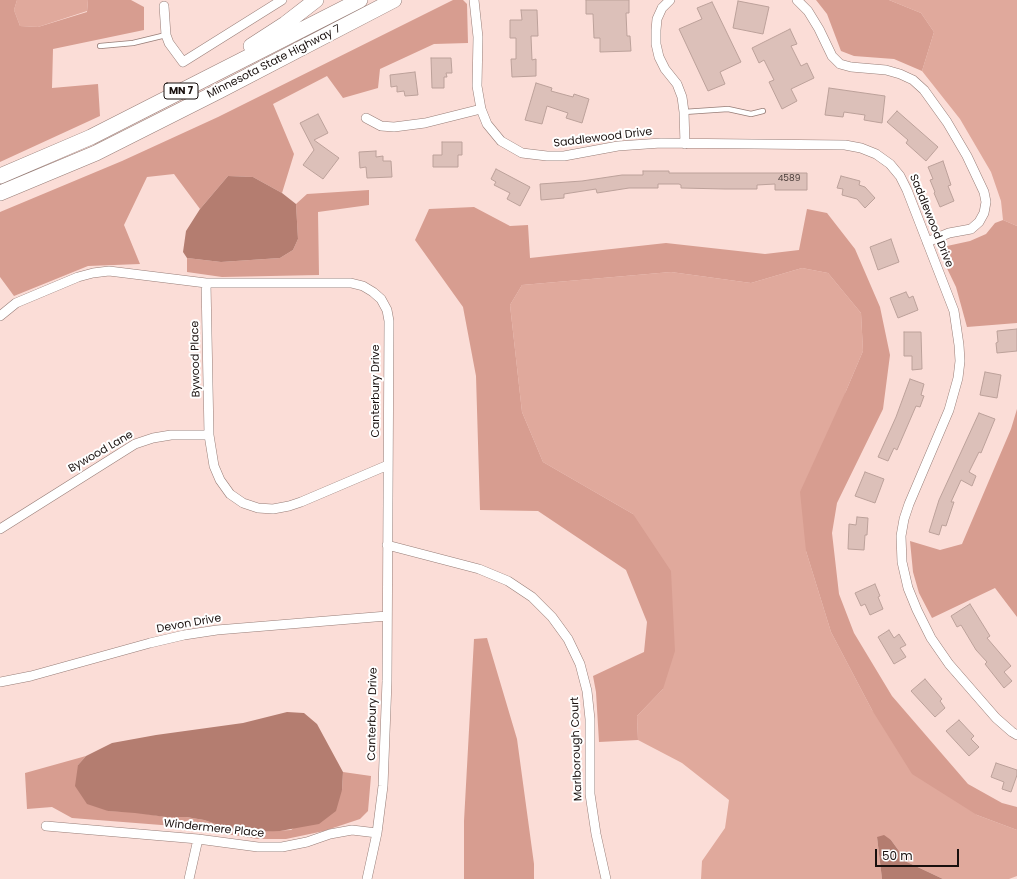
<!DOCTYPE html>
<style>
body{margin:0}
#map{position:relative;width:1017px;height:879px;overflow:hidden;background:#fbddd7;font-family:Poppins,sans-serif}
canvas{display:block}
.scale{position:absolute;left:875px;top:849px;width:84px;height:18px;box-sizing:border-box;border:2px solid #19100e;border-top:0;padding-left:5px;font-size:12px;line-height:14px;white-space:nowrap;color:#19100e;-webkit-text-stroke:3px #fff;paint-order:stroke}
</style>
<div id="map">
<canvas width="1017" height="879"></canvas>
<div class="scale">50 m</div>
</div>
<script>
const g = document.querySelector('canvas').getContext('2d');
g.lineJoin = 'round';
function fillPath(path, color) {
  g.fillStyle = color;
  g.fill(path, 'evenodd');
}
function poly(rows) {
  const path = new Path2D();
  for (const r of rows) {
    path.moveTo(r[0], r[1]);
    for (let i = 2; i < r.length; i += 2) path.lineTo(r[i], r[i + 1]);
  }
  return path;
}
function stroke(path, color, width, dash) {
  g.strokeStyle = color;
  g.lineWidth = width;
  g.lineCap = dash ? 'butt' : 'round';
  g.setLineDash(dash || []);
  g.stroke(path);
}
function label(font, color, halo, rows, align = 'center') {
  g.font = font + ' Poppins,sans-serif';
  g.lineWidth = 4;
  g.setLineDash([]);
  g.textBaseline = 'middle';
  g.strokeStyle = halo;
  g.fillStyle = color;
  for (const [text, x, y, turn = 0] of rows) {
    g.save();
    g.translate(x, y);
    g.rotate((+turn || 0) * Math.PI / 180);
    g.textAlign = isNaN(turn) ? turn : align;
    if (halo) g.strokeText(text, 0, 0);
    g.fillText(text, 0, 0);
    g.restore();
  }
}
fillPath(poly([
 [17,0,88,0,87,11,38,27,20,26,14,10],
 [889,0,1017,0,1017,226,1003,220,1001,201,991,172,960,119,922,71,934,32,921,13],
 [802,268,828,273,861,313,863,351,846,391,806,551,831,632,872,710,977,815,1017,830,1017,876,1009,879,943,879,907,862,891,840,877,837,882,879,701,879,702,861,725,828,729,800,682,763,638,740,637,716,663,689,633,514,543,462,522,412,510,305,522,285,671,272,751,283]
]), '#e0a99c');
fillPath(poly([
 [0,0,17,0,14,10,20,26,38,27,87,12,88,0,131,0,144,7,144,30,53,49,52,88,98,84,100,116,0,162],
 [453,0,463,0,467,4,468,43,434,44,380,69,378,88,343,98,327,76,273,104,294,154,282,193,253,177,228,176,200,209,174,174,147,177,124,225,140,264,88,266,14,296,0,277,0,212,122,161,218,117],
 [816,0,889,0,921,13,934,32,922,71,894,59,854,56,841,51,827,14],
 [369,190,369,205,318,212,319,275,222,277,187,272,187,258,221,262,280,258,293,250,298,239,296,204,307,194],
 [474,207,510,226,528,225,530,258,666,243,765,254,799,250,807,209,827,213,855,249,880,307,890,355,883,409,837,503,832,533,839,594,854,633,892,696,968,784,1002,803,1017,807,1017,830,977,815,912,774,872,710,831,632,806,551,800,492,846,391,863,351,861,313,828,273,802,268,751,283,671,272,522,285,510,305,522,412,543,462,633,514,671,571,675,651,663,689,637,716,638,740,599,742,596,692,593,676,644,652,647,622,626,570,538,511,480,510,476,376,463,307,415,240,429,209],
 [1003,220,1017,226,1017,323,967,327,956,287,942,258,942,251,947,246,970,241,986,234,995,223],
 [1017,409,1017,617,995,588,932,618,919,593,913,572,910,541,940,550,962,544,1011,429],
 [487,638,517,739,534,864,534,879,464,879,464,821,474,639],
 [86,756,78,765,108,811,135,812,166,817,186,817,204,820,230,829,254,832,291,830,342,790,343,772,371,776,368,811,360,819,324,831,286,839,258,839,174,826,72,818,52,807,27,809,25,773]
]), '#d79d90');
fillPath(poly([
 [228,176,253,177,282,193,296,204,298,239,293,250,280,258,221,262,187,258,183,252,186,231,200,209],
 [287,712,304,713,317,724,343,772,342,790,336,811,319,824,280,831,254,832,230,829,204,820,186,817,166,817,135,813,108,811,87,804,75,786,78,765,86,756,112,743,156,735,243,723],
 [884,835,891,840,907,862,943,879,882,879,877,837]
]), '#b47d70');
const building = poly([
 [586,0,629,0,629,13,626,13,627,36,630,36,631,51,600,52,600,38,594,38,593,14,586,14,586,0],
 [738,1,769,7,763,34,733,28,738,1],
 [712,2,741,62,720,72,725,84,708,91,679,29,702,19,697,8,712,2],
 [521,10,537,10,538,36,531,36,532,60,536,59,536,76,512,77,511,59,516,59,516,38,510,38,510,20,522,20,521,10],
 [790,29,797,44,791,46,801,66,807,63,814,78,791,89,797,101,782,109,769,82,774,80,764,60,759,63,752,48,790,29],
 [431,58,451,58,452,73,446,73,447,77,444,77,444,88,432,88,431,58],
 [415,72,418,95,405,96,404,91,397,92,397,86,391,87,390,75,415,72],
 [536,83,552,88,551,91,573,97,574,94,589,99,582,123,566,118,568,113,547,106,542,124,525,120,536,83],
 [829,88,885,96,882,123,864,120,865,115,844,112,843,117,825,115,829,88],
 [897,111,938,147,926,161,906,143,908,140,887,122,897,111],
 [318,114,328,133,314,140,339,158,323,179,303,165,314,150,300,123,318,114],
 [442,142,462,142,462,155,458,155,458,167,433,167,433,155,442,155,442,142],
 [376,151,376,157,383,156,383,161,391,161,392,177,367,178,366,167,360,168,359,152,376,151],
 [943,161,951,185,948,186,954,201,940,207,934,193,935,192,930,180,933,179,928,167,943,161],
 [496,169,530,187,520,206,507,199,510,193,494,185,496,182,491,179,496,169],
 [643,171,669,171,669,173,807,173,807,190,775,190,775,184,757,185,757,189,725,189,681,188,681,185,679,184,658,184,658,188,629,188,597,193,596,189,564,194,564,198,541,200,540,184,582,181,622,175,643,175,643,171],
 [841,176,860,181,859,185,865,187,875,198,865,208,857,199,842,195,843,189,837,188,841,176],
 [891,239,899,262,878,270,870,247,891,239],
 [906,292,909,298,913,296,918,310,898,318,890,298,906,292],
 [1017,329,1017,351,997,353,996,343,998,342,997,331,1017,329],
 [904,332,921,332,922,369,912,370,912,356,904,356,904,332],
 [985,372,1001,375,997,398,980,395,985,372],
 [910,379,924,384,921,395,924,396,920,407,916,406,897,450,894,448,888,461,878,457,896,417,910,379],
 [979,413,995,419,981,453,979,452,969,472,976,476,972,486,961,480,951,502,954,502,946,526,942,525,939,535,929,532,939,500,979,413],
 [865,472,884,479,875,503,855,496,865,472],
 [857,517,868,518,867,535,865,535,864,550,848,549,849,524,856,525,857,517],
 [875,584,880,596,878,597,883,609,870,615,865,604,861,606,855,593,875,584],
 [970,604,990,636,987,638,1011,666,1004,672,1012,681,1004,688,985,664,987,662,976,650,961,625,957,627,951,616,970,604],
 [889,630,894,638,899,634,906,645,900,648,906,657,894,664,878,637,889,630],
 [925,679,942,699,940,701,945,708,935,717,911,691,925,679],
 [959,720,974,736,971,739,979,747,969,756,946,731,959,720],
 [996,763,1017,770,1017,775,1011,792,1002,789,1004,782,991,777,996,763]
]);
fillPath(building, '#dcc0b9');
stroke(building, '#bca19a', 1);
const lane = poly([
 [100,46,133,43,166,35],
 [684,112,728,109,751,114,763,111]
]);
const street = poly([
 [474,0,478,37,477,86,481,109,487,124,501,141,522,153,547,156,564,156,618,146,661,143,845,145,861,148,876,154,890,164,900,176,907,190,954,311,959,345,960,361,958,378,949,410,909,504,904,519,901,536,902,562,908,588,917,610,931,638,949,664,996,718,1012,732,1017,735],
 [670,0,662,8,657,19,656,30,656,44,659,57,665,69,677,84,682,97,684,112,685,144],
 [797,0,808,11,819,29,832,56,840,64,851,67,886,70,900,74,913,80,924,90,947,122,967,156,984,192,986,202,984,213,979,222,971,229,949,233,927,242],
 [164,6,166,35,169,43,183,62,282,0],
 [366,118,381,126,394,127,425,123,481,109],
 [206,283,209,435,214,466,220,480,230,494,243,503,258,508,273,509,289,506,301,502,388,465],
 [0,316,16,303,78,277,93,273,109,271,206,283,351,283,363,286,373,292,381,299,387,310,389,321,387,681,383,786,377,833,367,879],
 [0,529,135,444,153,438,171,435,209,435],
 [387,545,479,569,508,581,532,597,552,617,568,639,580,664,587,691,590,719,590,794,596,834,606,879],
 [0,682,31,676,150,643,184,635,217,630,387,616],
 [46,826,198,839,258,847,282,847,307,842,330,834,352,830,377,833],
 [189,879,198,839]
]);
const primary = poly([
 [251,46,285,24,316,0],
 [0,176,91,137,360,0],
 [0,193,96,153,219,91,394,0]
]);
stroke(lane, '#977d77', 6);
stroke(street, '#977d77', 10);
stroke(primary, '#977d77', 16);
stroke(lane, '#fff', 4.5);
stroke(street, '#fff', 9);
stroke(primary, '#fff', 15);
label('9px', '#4a3c39', null, [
 ["4589",789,179]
]);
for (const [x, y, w] of [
 [181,91,34]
]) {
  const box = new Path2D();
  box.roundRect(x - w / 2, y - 8, w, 16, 3);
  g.fillStyle = '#fff';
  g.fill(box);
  stroke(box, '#19100e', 1);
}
label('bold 10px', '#19100e', null, [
 ["MN 7",181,91]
]);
label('11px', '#19100e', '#fff', [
 ["Minnesota State Highway 7",274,62,-27],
 ["Saddlewood Drive",603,138,-7],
 ["Saddlewood Drive",931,221,68],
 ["Bywood Place",196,359,-91],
 ["Canterbury Drive",376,391,-90],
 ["Bywood Lane",101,452,-30],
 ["Devon Drive",189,624,-10],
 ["Canterbury Drive",373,714,-89],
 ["Marlborough Court",577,749,-92],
 ["Windermere Place",214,829,6]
]);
</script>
